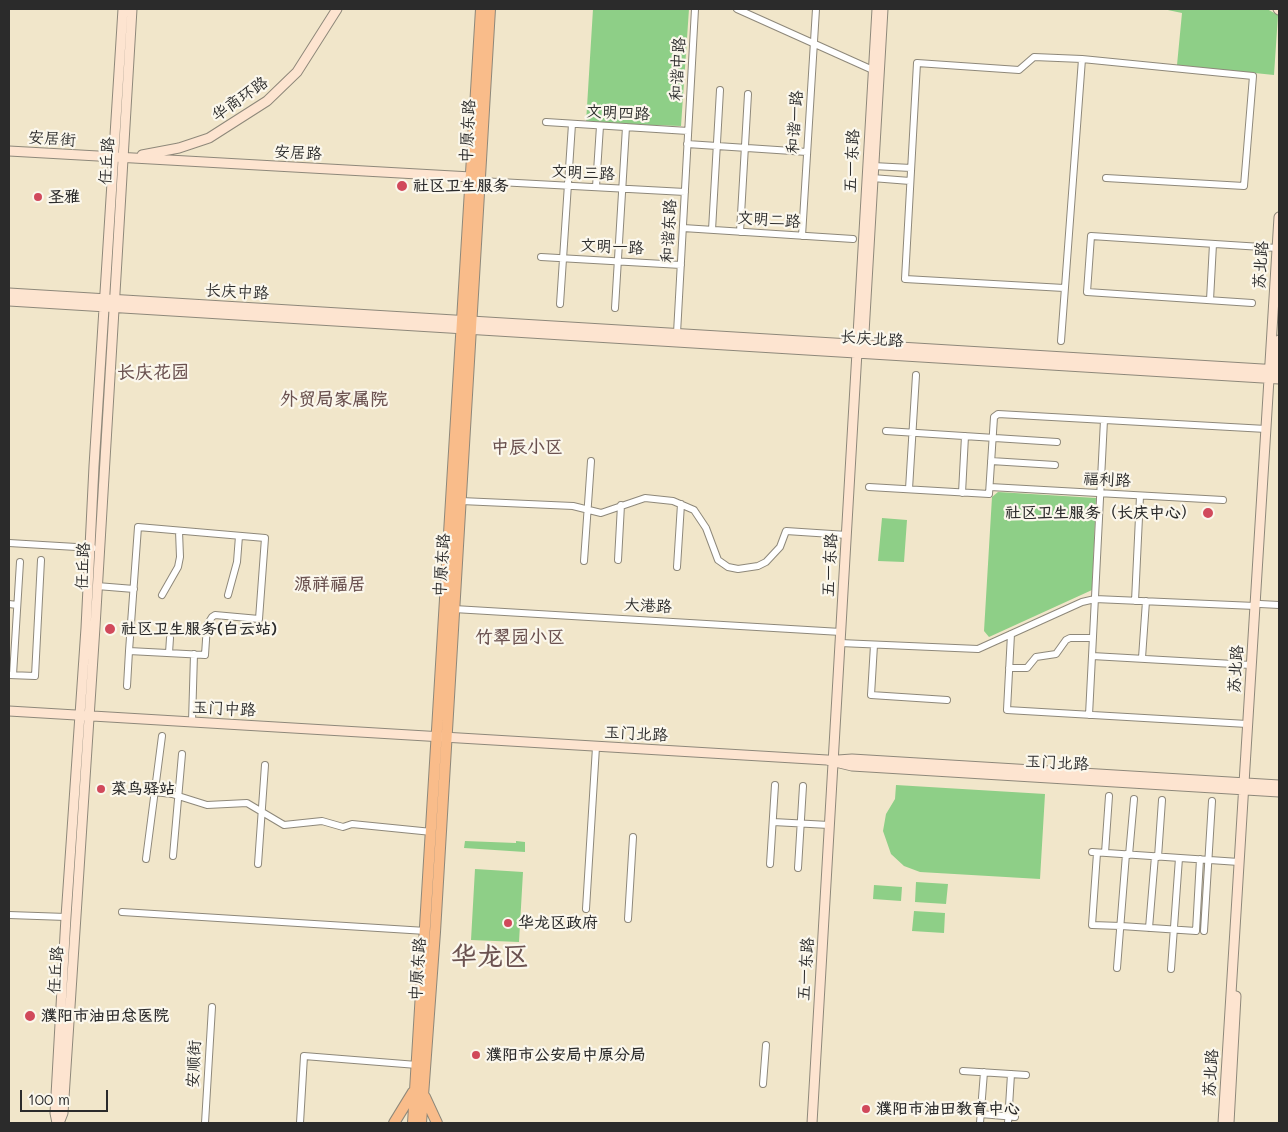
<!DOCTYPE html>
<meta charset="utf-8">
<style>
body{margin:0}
#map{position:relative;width:1288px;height:1132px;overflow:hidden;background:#f1e6ca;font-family:Mali,sans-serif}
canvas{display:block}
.frame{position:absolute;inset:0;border:10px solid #2b2b2b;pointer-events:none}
.scale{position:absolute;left:20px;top:1090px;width:88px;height:22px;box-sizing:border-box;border:2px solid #2b2b2b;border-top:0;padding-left:6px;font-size:15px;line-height:18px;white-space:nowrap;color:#2b2b2b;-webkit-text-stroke:4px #fbf7ec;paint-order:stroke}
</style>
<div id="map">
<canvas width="1288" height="1132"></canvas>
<div class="frame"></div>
<div class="scale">100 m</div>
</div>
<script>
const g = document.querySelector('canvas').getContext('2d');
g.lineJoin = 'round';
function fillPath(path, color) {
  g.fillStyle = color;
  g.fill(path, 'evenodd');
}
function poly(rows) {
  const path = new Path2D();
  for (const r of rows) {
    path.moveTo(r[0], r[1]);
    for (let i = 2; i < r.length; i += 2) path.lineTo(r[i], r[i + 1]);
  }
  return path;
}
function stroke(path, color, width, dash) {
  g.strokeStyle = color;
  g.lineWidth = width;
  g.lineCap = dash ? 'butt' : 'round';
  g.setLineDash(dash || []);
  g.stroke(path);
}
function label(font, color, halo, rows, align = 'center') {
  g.font = font + ' Mali,"LXGW WenKai TC",sans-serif';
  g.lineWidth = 4.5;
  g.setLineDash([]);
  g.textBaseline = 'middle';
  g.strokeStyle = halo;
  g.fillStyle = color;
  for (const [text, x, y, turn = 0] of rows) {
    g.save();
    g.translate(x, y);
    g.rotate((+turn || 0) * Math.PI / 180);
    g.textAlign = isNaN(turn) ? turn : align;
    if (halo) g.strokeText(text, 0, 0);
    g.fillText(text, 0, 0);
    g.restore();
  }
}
fillPath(poly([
 [593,9,689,9,681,126,586,123],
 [1163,9,1267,9,1278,15,1274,75,1177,65,1182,13],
 [998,492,1096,498,1092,590,989,637,984,631,992,497],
 [882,518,907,520,904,562,878,561],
 [896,785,1045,794,1040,879,920,872,904,866,891,854,883,831,886,814,895,799],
 [465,841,516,843,516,841,525,842,525,852,464,848],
 [475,869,523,872,519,942,471,940],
 [916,882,948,884,946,904,915,902],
 [874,885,902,887,901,901,873,899],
 [914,911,945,913,944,933,912,931]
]), '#8ecf87');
const street = poly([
 [737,9,875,71],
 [546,122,688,131],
 [687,144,807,152],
 [873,166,911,168],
 [872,178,910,181],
 [480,181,685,192],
 [596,187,600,126],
 [683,228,853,239],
 [712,230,720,90],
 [740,232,748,94],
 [802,236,816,9],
 [541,257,681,265],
 [1064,288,905,279,917,63,1019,70,1034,57,1082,59,1253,76,1244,186,1106,178],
 [1210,300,1213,244],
 [1252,303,1087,292,1091,236,1277,248],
 [560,304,572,124],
 [615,308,626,127],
 [677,333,695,9],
 [1061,341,1082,59],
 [886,431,1057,442],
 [991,461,1055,465],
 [869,487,989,494,994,417,998,414,1266,429],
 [990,487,1223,500],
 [909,489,916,375],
 [962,493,965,436],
 [461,501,573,506,601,513,645,498,673,501,694,510,706,528,718,560,728,567,738,569,758,566,766,562,780,547,786,531,847,535],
 [9,543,93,548],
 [618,560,621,505],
 [584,561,591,461],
 [677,567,681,504],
 [97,586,134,589],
 [162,595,178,567,180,557,179,531],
 [228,595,237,562,239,536],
 [1135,601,1140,496],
 [9,604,17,605],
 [1260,604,1279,605],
 [454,609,841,632],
 [1011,634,1007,710,1247,724],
 [840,643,978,649,1082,602,1095,599,1255,606],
 [874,645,871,695,947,700],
 [169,653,170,638],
 [1092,656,1251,665],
 [1142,658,1146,601],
 [1009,668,1027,668,1036,657,1056,654,1066,640,1070,638,1093,638],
 [9,675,35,676,41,560],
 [13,675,20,562],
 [127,686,129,651,138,527,265,538,259,619,215,615,212,617,207,625,205,655,129,651],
 [1089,715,1104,420],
 [192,722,194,654],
 [154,792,172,794,207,805,247,803,284,825,322,821,343,827,352,824,432,832],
 [773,822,829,825],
 [1092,852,1239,862],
 [1097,853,1092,925,1121,926,1196,931,1200,859],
 [1105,853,1109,796],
 [1129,855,1134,799],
 [173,856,182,754],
 [1158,857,1162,800],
 [146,859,162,736],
 [258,864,265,765],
 [770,864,775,785],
 [798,868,803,786],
 [586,909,596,747],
 [122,912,426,931],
 [9,915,66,917],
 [628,919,633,837],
 [1149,928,1155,856],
 [1204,931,1212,801],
 [1117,968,1126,854],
 [1171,969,1179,858],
 [963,1071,1026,1075],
 [763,1084,766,1045],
 [981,1114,1015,1117],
 [205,1123,212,1007],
 [300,1123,304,1056,417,1065],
 [980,1123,984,1072],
 [1008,1123,1011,1074]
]);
const secondary = poly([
 [1278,9,1279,10],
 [9,151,471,177],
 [142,155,179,148,209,138,267,101,297,72,337,9],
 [9,293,1279,370],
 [9,301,1279,379],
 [863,350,883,9],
 [1275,372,1279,340],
 [9,711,827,760,852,766,1279,792],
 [838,760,852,759,1279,785],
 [57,1123,55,1113,66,917,86,628,94,466,123,9],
 [59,1123,63,1113,95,627,132,9],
 [812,1123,877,9],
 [1223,1123,1279,217],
 [1229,1123,1236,996]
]);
const primary = poly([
 [425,1097,437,1123],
 [394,1123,413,1092],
 [413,1123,481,9],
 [421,1123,435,932,490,9]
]);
stroke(street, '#8e887a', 8);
stroke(secondary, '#8e887a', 11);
stroke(primary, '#8e887a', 12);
stroke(street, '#fff', 6);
stroke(secondary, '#fde4d0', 9);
stroke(primary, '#f9bc8a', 10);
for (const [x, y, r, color] of [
 [402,186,6,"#d1495b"],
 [38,197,5,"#d1495b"],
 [1208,513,6,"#d1495b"],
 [110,629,6,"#d1495b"],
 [101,789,5,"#d1495b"],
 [508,923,5,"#d1495b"],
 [30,1016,6,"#d1495b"],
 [476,1055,5,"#d1495b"],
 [866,1109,5,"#d1495b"]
]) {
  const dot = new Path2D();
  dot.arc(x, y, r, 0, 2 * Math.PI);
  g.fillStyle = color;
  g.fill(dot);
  stroke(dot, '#fbf7ec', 2);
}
label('16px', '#2b2b2b', '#fbf7ec', [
 ["和谐中路",678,69,-87],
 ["华商环路",240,99,-35],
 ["文明四路",618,113,3],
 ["和谐一路",795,122,-86],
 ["中原东路",468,131,-87],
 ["安居街",52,139,4],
 ["安居路",298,153,3],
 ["任丘路",107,161,-86],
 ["五一东路",852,161,-87],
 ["文明三路",583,173,3],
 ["文明二路",769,220,4],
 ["和谐东路",669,231,-87],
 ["文明一路",612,247,3],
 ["苏北路",1261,265,-86],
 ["长庆中路",237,292,3],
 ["长庆北路",872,339,4],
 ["福利路",1107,480,3],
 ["中原东路",442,565,-86],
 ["五一东路",830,565,-87],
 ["任丘路",83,566,-87],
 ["大港路",648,606,3],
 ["苏北路",1236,669,-86],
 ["玉门中路",224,709,3],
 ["玉门北路",636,734,3],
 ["玉门北路",1057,763,3],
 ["中原东路",418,969,-86],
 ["五一东路",806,969,-86],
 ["任丘路",56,970,-86],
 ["安顺街",194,1064,-87],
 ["苏北路",1211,1073,-86]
]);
label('bold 16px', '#2b2b2b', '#fbf7ec', [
 ["社区卫生服务",413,186],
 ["圣雅",48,197],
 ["社区卫生服务（长庆中心）",1197,513,"right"],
 ["社区卫生服务(白云站)",121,629],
 ["菜鸟驿站",111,789],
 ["华龙区政府",518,923],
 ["濮阳市油田总医院",41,1016],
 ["濮阳市公安局中原分局",486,1055],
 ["濮阳市油田教育中心",876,1109]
], 'left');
label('bold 18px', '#6b5250', '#fbf7ec', [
 ["长庆花园",153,372],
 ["外贸局家属院",334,399],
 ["中辰小区",527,447],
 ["源祥福居",330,584],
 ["竹翠园小区",520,637]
]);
label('bold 26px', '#6b5250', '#fbf7ec', [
 ["华龙区",490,957]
]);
</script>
